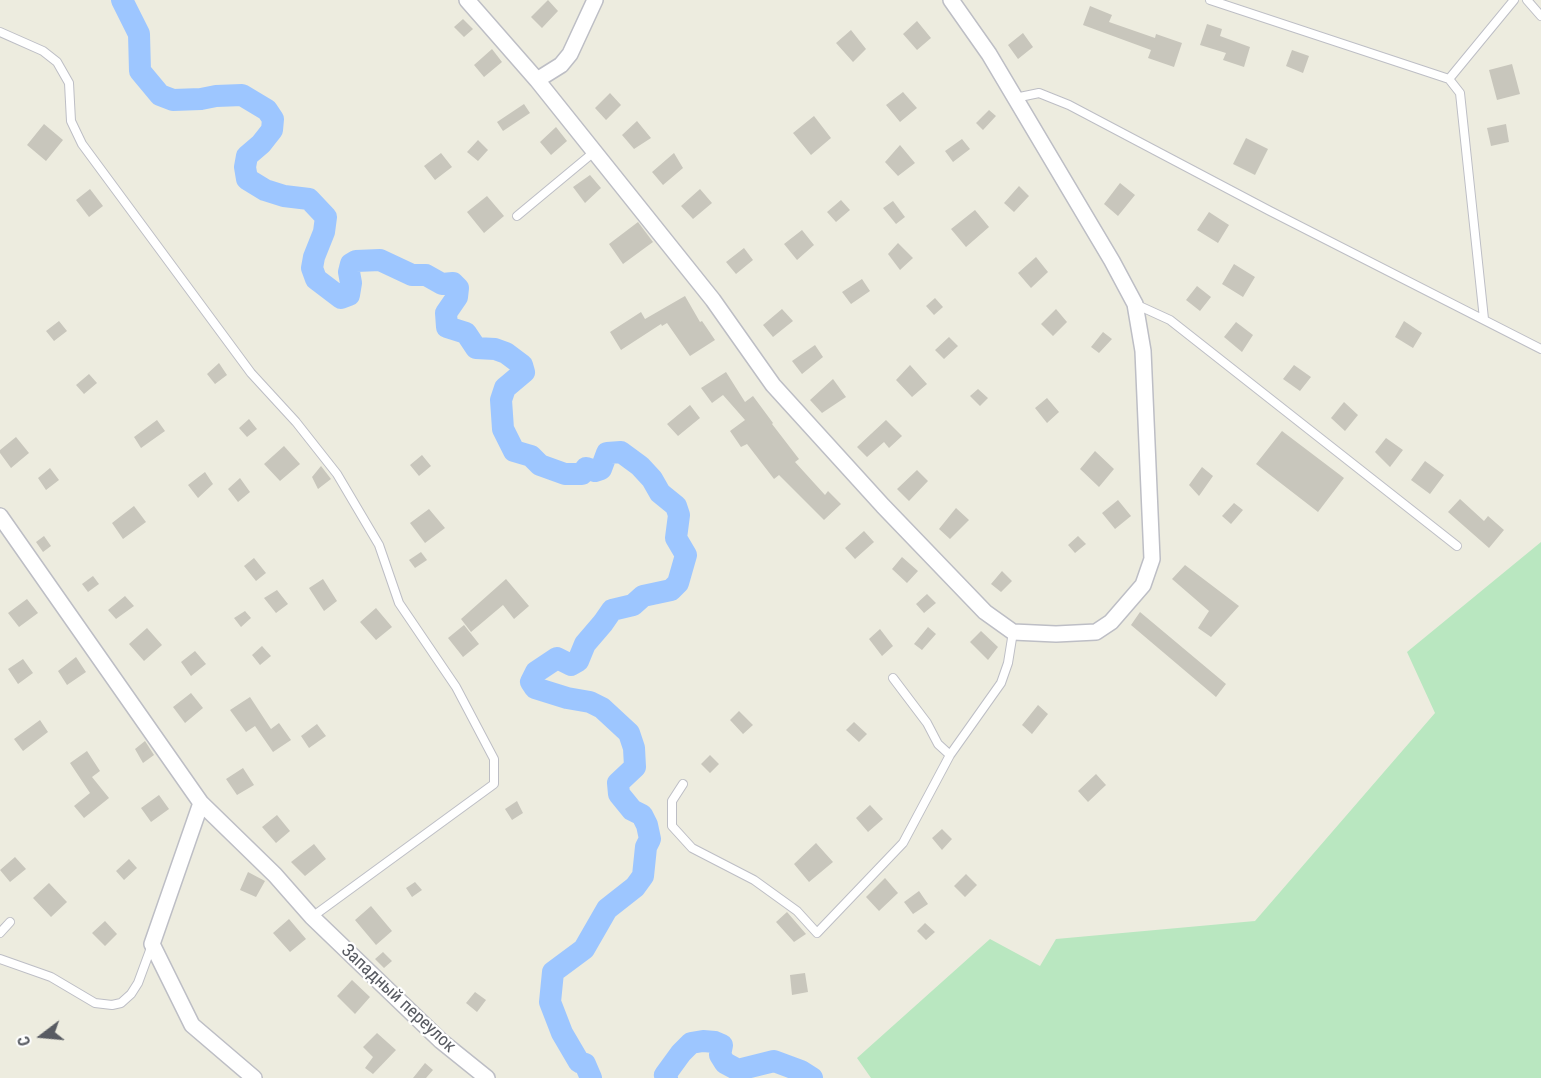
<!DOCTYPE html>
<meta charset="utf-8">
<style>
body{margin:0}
#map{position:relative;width:1541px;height:1078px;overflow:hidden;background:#edecdf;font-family:"Roboto Condensed",sans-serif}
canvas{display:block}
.north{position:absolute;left:12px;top:1006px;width:60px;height:60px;-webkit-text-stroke:4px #fff;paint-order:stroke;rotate:254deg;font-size:16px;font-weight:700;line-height:24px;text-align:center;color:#585b62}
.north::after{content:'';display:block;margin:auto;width:21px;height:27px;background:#585b62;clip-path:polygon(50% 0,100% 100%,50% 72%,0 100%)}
</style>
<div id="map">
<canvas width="1541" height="1078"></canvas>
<div class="north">С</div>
</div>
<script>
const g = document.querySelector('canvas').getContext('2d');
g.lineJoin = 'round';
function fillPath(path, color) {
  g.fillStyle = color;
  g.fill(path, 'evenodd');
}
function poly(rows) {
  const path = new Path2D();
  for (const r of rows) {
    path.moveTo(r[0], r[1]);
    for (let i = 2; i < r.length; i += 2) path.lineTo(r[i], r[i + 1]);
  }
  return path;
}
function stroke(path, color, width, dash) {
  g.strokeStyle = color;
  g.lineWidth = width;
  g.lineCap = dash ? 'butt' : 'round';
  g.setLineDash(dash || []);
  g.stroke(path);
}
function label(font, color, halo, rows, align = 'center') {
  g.font = font + ' "Roboto Condensed",sans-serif';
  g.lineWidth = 4.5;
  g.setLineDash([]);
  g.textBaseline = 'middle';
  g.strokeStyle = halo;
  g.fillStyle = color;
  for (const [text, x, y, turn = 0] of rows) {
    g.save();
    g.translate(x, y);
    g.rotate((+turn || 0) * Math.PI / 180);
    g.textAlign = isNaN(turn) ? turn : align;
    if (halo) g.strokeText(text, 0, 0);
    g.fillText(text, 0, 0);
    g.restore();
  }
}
fillPath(poly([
 [1541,542,1541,1078,871,1078,857,1058,990,939,1040,966,1056,939,1255,921,1435,713,1407,652]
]), '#b9e7c0');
stroke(poly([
 [122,0,139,34,140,71,160,95,173,100,201,99,216,96,242,95,267,110,273,119,272,130,261,144,247,156,245,167,247,179,265,190,284,196,309,199,326,217,324,232,314,257,312,268,316,279,341,298,349,295,351,283,349,272,351,264,356,261,380,260,412,275,426,275,442,284,453,283,458,288,457,297,446,313,447,327,466,333,476,348,495,349,506,353,522,365,524,372,505,388,501,400,503,429,514,451,531,456,540,465,565,474,582,474,586,468,595,471,601,469,607,453,621,452,640,466,652,479,660,493,676,506,679,515,676,538,686,555,678,583,671,590,643,596,633,605,612,610,603,623,585,644,578,661,571,665,557,658,536,672,531,682,535,688,567,698,590,702,602,708,629,733,634,748,635,767,618,783,619,794,632,810,642,815,647,825,650,839,646,847,643,876,635,887,607,909,584,949,553,972,550,1002,562,1033,579,1062,585,1064,591,1078],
 [667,1078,665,1075,681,1053,691,1043,703,1041,715,1042,722,1045,720,1055,725,1063,738,1070,774,1061,801,1071,812,1078]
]), '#9dc6ff', 22);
fillPath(poly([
 [548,0,558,11,542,28,531,17],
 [1090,6,1112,15,1109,22,1155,38,1156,34,1182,43,1174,67,1148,58,1151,50,1083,25],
 [463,19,473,29,464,37,454,27],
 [917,21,931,38,917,50,903,34],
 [1207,24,1222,29,1220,36,1250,47,1244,67,1223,60,1226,53,1200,45],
 [851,30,866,49,853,62,836,43],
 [1023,33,1033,47,1018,59,1008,45],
 [492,49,502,62,484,77,474,65],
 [1292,50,1309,56,1303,73,1286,66],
 [1512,64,1520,94,1497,100,1489,70],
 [903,92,917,108,900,122,886,105],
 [610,93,621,105,606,120,595,108],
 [524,104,530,113,503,131,497,122],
 [989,110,996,116,983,130,976,123],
 [814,116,831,138,811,155,793,133],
 [637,121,651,138,634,149,622,135],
 [44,124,63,140,46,161,27,145],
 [1506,124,1509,142,1491,146,1487,128],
 [556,127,567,141,551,155,540,142],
 [1246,138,1268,149,1255,175,1233,164],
 [962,139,970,149,953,162,945,151],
 [478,140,488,150,478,161,467,152],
 [900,145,915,163,898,176,885,162],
 [441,153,452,167,435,180,424,166],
 [674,153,683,168,663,185,652,172],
 [590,175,601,188,585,203,573,187],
 [1120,183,1135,195,1118,216,1104,204],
 [1019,186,1029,196,1014,212,1004,203],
 [90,189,103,206,89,217,76,200],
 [700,189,712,203,693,219,681,206],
 [487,196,504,216,484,233,467,212],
 [841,200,850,210,836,222,827,212],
 [893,201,905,217,896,224,883,208],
 [975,210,989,227,966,247,951,229],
 [1209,212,1229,225,1218,243,1197,230],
 [638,222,653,242,623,264,609,244],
 [802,230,814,245,797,260,784,244],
 [898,243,913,258,900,270,888,254],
 [744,248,753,260,736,274,726,262],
 [1036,257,1048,272,1031,288,1018,273],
 [1234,264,1255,277,1243,297,1222,284],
 [862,279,870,291,851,304,842,292],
 [1197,286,1211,297,1200,311,1186,300],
 [685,296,700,322,702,321,715,340,690,356,667,323,662,326,661,324,621,350,610,332,641,312,645,319],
 [935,298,943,307,934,315,926,306],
 [782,309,793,321,773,337,763,325],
 [1056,309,1067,322,1053,336,1041,324],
 [59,321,67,331,54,341,46,331],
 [1404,321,1422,333,1413,348,1395,337],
 [1236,322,1253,335,1242,352,1224,337],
 [1103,332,1112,339,1099,353,1091,347],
 [949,337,958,346,944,359,935,350],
 [815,345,823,357,802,374,792,361],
 [219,363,227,375,215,384,207,374],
 [910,365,927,384,912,397,896,380],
 [1294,365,1311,377,1300,391,1283,379],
 [726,372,745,402,753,396,773,423,772,424,799,459,795,462,825,495,828,491,841,504,824,520,779,475,774,479,747,444,741,447,730,431,745,420,723,395,712,403,701,388],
 [89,374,97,383,84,394,76,385],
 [833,379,846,397,822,413,810,400],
 [978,389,988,398,980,406,970,396],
 [1047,398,1059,412,1047,423,1035,408],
 [1344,402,1358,415,1345,431,1331,418],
 [690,405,700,418,678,436,667,424],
 [249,419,257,429,247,437,239,428],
 [157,420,165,431,141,448,134,437],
 [886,420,902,436,889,448,884,442,867,457,857,447],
 [1282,431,1344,478,1318,512,1256,464],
 [16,437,29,453,11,468,0,453,0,450],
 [1386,438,1403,450,1390,467,1375,452],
 [284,446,300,464,280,481,264,464],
 [1095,451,1114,469,1099,487,1080,469],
 [422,455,431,466,419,476,410,465],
 [1425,461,1444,475,1430,494,1411,480],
 [321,466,331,479,318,489,312,477],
 [1202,467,1213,476,1199,496,1189,485],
 [50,468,59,480,46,490,38,478],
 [917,470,928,481,909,501,897,489],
 [205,472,213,484,198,498,188,485],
 [240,478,250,492,238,502,228,489],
 [1460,499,1484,521,1488,516,1504,530,1489,548,1448,512],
 [1118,500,1131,516,1115,529,1102,513],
 [1234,503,1243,510,1231,524,1222,516],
 [134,506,146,522,123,539,112,523],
 [956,508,969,520,950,539,939,529],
 [429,509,445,528,425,543,410,523],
 [864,531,874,542,855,559,845,548],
 [44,536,51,546,43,552,36,542],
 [1078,536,1086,544,1075,553,1068,545],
 [421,552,427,560,415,568,409,560],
 [902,557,918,571,907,583,892,569],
 [254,558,266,573,256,581,244,566],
 [1185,565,1239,606,1211,637,1198,628,1209,611,1172,579],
 [1002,571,1012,581,1001,592,991,584],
 [93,576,99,584,88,592,82,584],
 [323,579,337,601,324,611,309,588],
 [506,579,529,606,514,619,503,605,471,632,461,619],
 [277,590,288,604,276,613,264,598],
 [927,594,936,603,924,613,916,604],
 [125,596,134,606,116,619,108,610],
 [27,599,38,613,19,627,8,613],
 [376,608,392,627,376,640,360,622],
 [245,611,251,618,241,627,234,618],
 [1140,612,1226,684,1216,697,1131,625],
 [464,625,479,644,463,657,448,638],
 [928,627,936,634,922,650,914,644],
 [147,628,162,645,144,661,129,644],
 [880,629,893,646,882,656,869,639],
 [981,631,998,647,988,660,970,642],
 [262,646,271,656,260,665,252,655],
 [195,651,206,664,191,676,181,662],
 [76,657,86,672,67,685,58,671],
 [23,659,33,673,18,684,8,669],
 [191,693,203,708,185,723,173,707],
 [250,697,271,729,279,723,291,740,273,752,255,726,246,732,230,710],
 [1038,705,1048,714,1032,734,1022,725],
 [739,711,753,725,743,734,730,720],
 [40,720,48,732,23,751,14,739],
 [854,722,867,734,859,742,846,730],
 [317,724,326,736,309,748,301,736],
 [145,741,154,755,143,763,135,749],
 [87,751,100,771,92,777,109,798,84,818,74,806,90,793,70,763],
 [710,755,719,764,710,773,701,764],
 [243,768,254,785,237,795,226,779],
 [1096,774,1106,785,1088,802,1078,791],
 [159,795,169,809,151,822,141,808],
 [517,801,523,813,512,820,505,809],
 [870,805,883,819,868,832,856,818],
 [277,815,290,831,276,843,262,827],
 [942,829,952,839,942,850,932,838],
 [816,843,833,862,809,882,794,864],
 [314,844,326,859,305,876,291,862],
 [15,857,26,869,10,882,0,870],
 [129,859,137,868,124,880,116,871],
 [248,872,265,881,256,897,240,890],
 [966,874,977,885,965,897,954,886],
 [885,878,898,893,879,911,866,897],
 [415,882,422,890,412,897,406,888],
 [49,883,67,902,51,917,33,898],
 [919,891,928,904,913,914,904,902],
 [371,906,392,931,376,945,355,920],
 [787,912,806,934,794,942,776,922],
 [289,919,306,939,290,952,273,933],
 [105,921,117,934,105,946,92,933],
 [925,923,935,932,926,940,917,931],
 [383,952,392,961,384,968,375,959],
 [805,973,808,992,792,995,790,975],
 [352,980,370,997,355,1014,337,996],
 [475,992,486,1000,477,1012,466,1003],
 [377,1033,396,1050,373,1074,365,1068,373,1057,363,1047],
 [425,1063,433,1070,426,1078,413,1078]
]), '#c8c6bc');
const lane = poly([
 [1210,0,1449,79,1514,0],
 [1527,0,1541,16],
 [0,32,43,51,57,62,69,83,71,121,82,144,251,373,296,422,337,474,379,545,399,603,456,687,494,759,494,784,312,917],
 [1449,79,1460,93,1484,319],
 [1015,98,1039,93,1069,105,1270,211,1541,349],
 [517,216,594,152],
 [1135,304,1170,320,1457,546],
 [893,678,927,723,938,744,950,755],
 [683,784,672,801,672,826,692,848,754,880,797,911,817,933,903,843,950,755,1001,683,1008,663,1013,632],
 [0,933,10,922],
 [0,959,51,977,95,1003,112,1005,121,1003,131,994,138,983,152,945]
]);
const street = poly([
 [467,0,537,80,713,300,773,385,883,506,985,612,1013,632,1056,634,1096,632,1111,622,1143,585,1152,559,1143,351,1135,304,1112,261,989,54,951,0],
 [537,80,561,65,570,54,595,0],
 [0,516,201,803,275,875,312,917,441,1041,487,1078],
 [201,803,152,944,192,1025,254,1078]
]);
stroke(lane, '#bdbec5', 10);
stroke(street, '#bdbec5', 18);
stroke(lane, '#fff', 8);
stroke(street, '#fff', 15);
label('18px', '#585b62', '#fff', [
 ["Западный переулок",398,999,43]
]);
</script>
